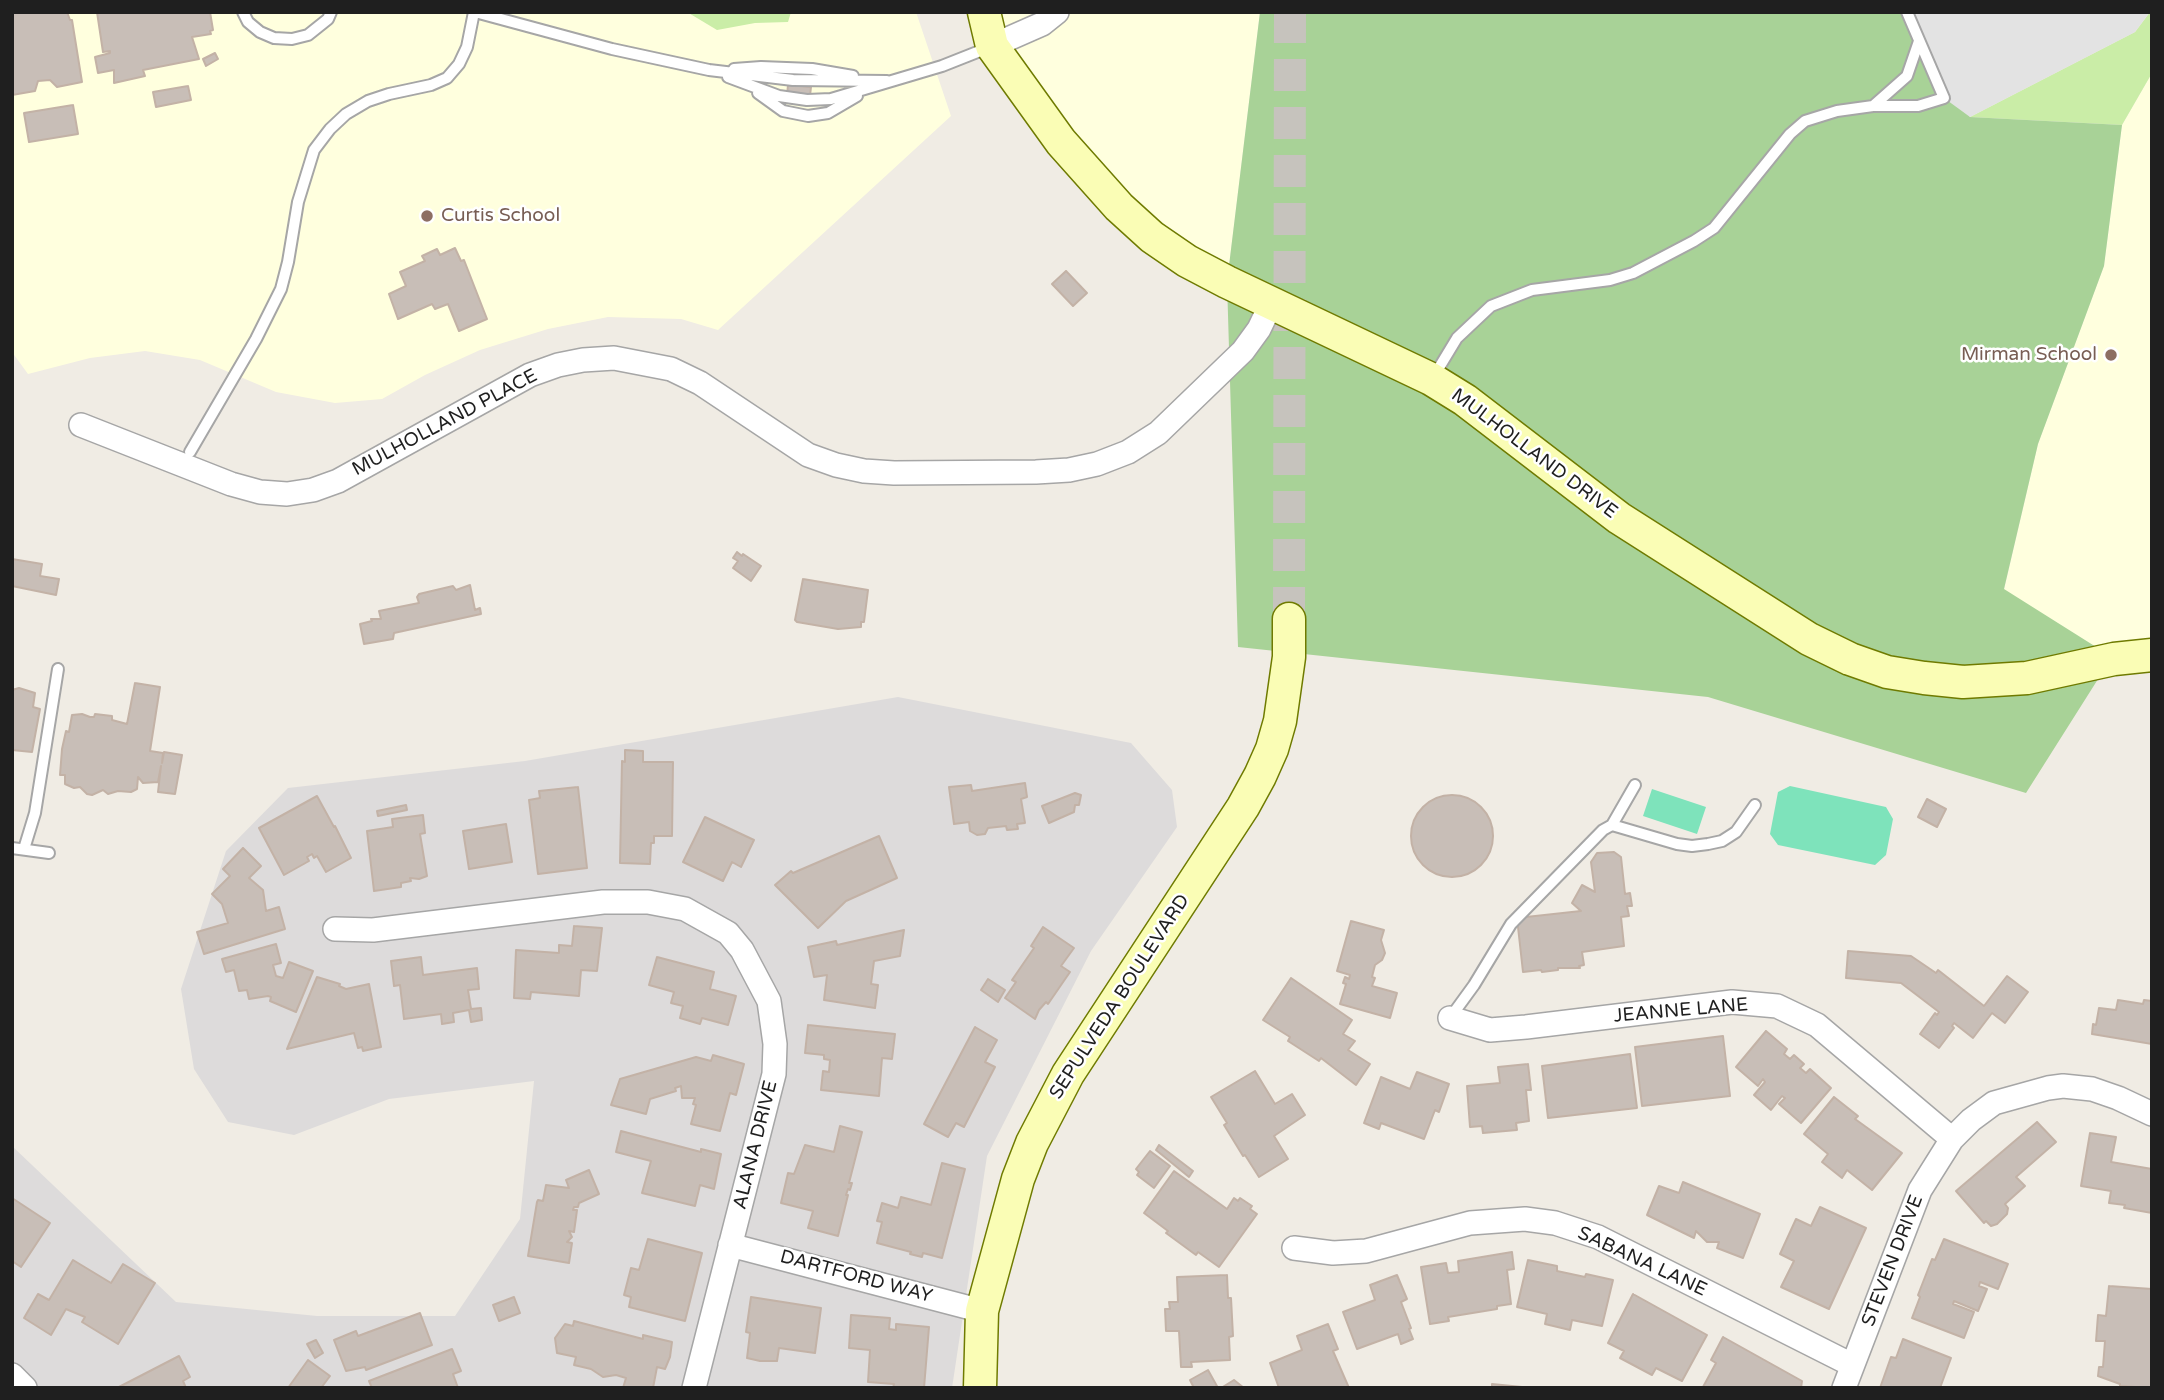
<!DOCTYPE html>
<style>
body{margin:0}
#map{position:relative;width:2164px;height:1400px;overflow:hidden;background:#f0ece4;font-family:"Varela Round",sans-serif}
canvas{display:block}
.frame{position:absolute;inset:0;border:14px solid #1f1f1f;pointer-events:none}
</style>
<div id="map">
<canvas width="2164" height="1400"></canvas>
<div class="frame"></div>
</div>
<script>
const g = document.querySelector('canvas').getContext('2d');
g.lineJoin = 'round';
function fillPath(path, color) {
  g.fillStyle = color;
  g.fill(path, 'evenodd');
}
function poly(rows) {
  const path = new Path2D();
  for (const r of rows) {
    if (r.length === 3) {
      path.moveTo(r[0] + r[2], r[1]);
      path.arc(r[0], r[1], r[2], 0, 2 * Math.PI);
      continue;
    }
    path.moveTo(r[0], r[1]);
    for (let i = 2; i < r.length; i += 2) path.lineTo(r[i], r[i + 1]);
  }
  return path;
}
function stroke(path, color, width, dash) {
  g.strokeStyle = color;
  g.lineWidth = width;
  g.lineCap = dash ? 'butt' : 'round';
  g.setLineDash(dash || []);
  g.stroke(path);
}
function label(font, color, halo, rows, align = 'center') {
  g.font = font + ' "Varela Round",sans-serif';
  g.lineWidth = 5;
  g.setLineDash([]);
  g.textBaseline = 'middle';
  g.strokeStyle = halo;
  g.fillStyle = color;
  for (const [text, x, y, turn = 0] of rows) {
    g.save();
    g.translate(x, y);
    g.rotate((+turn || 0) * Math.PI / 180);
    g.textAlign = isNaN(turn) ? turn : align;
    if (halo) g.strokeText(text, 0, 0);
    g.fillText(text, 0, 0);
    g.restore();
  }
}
fillPath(poly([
 [898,697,1131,743,1172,790,1177,827,1091,951,987,1156,952,1388,12,1388,12,1146,176,1302,317,1316,455,1316,520,1219,534,1081,389,1099,294,1135,228,1122,194,1069,181,989,226,851,288,788,525,761]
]), '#dddbdb');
fillPath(poly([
 [12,12,916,12,951,116,718,330,681,319,608,317,548,329,480,350,425,375,382,399,335,403,276,392,200,360,145,351,90,358,28,374,12,352],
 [987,12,1260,12,1227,282,1119,207],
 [2152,73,2152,655,2112,657,2004,590,2038,444,2104,266,2122,125]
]), '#ffffde');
fillPath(poly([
 [687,12,791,12,788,22,755,23,717,30],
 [2150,12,2152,12,2152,73,2122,125,1970,117,2135,32]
]), '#caeda7');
fillPath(poly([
 [1260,12,1907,12,1970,117,2122,125,2104,266,2038,444,2004,589,2112,657,2026,793,1708,697,1238,647,1227,282]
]), '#a8d297');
fillPath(poly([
 [1790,786,1886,807,1893,819,1886,855,1875,865,1778,845,1770,834,1778,792],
 [1652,789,1706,807,1697,834,1643,816]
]), '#7ee3bb');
fillPath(poly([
 [1907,12,2150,12,2135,32,1970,117,1944,98]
]), '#e3e3e3');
const building = poly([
 [12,12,67,12,70,20,72,20,82,82,57,87,50,80,38,81,35,91,12,95,12,12],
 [97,12,210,12,213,30,210,31,211,34,192,37,199,59,143,70,145,76,114,83,114,70,98,73,95,57,110,53,110,51,103,52,97,12],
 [215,53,218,59,206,66,203,59,215,53],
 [788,85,811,87,810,96,787,95,788,85],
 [188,86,191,100,156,107,153,92,188,86],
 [73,105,78,134,29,142,24,113,73,105],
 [455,248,461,261,464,260,487,319,459,331,448,304,435,309,432,304,398,319,389,294,406,286,400,272,425,261,422,256,437,249,440,255,455,248],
 [1066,271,1087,293,1073,306,1052,284,1066,271],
 [737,552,742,556,743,554,761,566,751,581,733,568,738,561,733,558,737,552],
 [12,559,42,564,40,576,59,579,56,595,12,586,12,559],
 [803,579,868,590,864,622,861,622,861,627,838,629,797,622,795,620,803,579],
 [470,585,475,610,480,608,481,614,394,633,393,639,364,644,360,624,372,621,371,619,381,619,379,611,419,603,417,597,419,594,453,586,456,590,470,585],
 [135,683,160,687,150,751,163,753,162,763,164,752,182,755,175,794,158,792,161,766,158,782,143,783,138,777,137,789,131,792,118,791,108,794,103,790,92,795,87,794,80,787,74,788,65,784,65,775,60,775,62,749,66,731,69,732,72,715,82,714,90,717,94,717,95,714,112,716,112,720,127,724,135,683],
 [19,688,35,693,33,707,40,709,32,752,12,750,12,690,19,688],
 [625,750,643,751,643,762,673,762,672,836,654,836,654,843,651,843,650,864,620,863,622,761,625,762,625,750],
 [1025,783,1027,797,1021,799,1025,823,1017,824,1018,829,1007,830,1006,826,988,828,985,834,977,835,970,831,969,822,954,824,949,787,971,785,972,791,1025,783],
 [578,787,587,868,538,874,529,800,540,798,539,791,578,787],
 [1075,793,1081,795,1079,805,1075,805,1074,812,1049,823,1042,806,1075,793],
 [1452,836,41],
 [317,796,334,827,335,826,351,858,326,872,317,856,314,858,312,854,307,857,309,861,284,875,259,828,317,796],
 [1927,799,1946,809,1937,827,1918,817,1927,799],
 [406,805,407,810,378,816,377,811,406,805],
 [423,815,425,833,420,834,427,876,419,879,410,878,411,881,401,883,401,887,374,891,367,831,393,827,392,819,423,815],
 [705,817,754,840,741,867,732,862,723,881,683,862,705,817],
 [506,824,512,862,469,869,463,831,506,824],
 [879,836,897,878,846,901,818,928,775,885,791,871,793,873,879,836],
 [243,848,261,866,249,878,263,890,266,911,279,907,285,929,204,954,197,932,228,923,222,904,212,894,230,876,223,869,243,848],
 [1614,852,1621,857,1625,894,1630,893,1632,906,1627,906,1629,916,1621,917,1624,946,1582,952,1584,965,1579,966,1580,968,1558,968,1558,970,1542,972,1541,970,1523,972,1517,918,1581,911,1572,903,1582,885,1595,892,1591,862,1597,853,1614,852],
 [1351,921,1384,930,1381,940,1385,953,1382,960,1375,965,1372,977,1375,978,1372,986,1397,993,1390,1018,1340,1004,1346,984,1343,983,1345,977,1349,979,1350,975,1337,971,1351,921],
 [574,926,602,928,597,971,581,970,579,996,531,992,530,999,514,998,516,950,559,953,559,945,572,946,574,926],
 [1043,927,1074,948,1061,966,1070,972,1048,1004,1046,1002,1039,1010,1035,1019,1005,998,1016,982,1012,980,1034,948,1031,946,1043,927],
 [904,930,900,956,874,961,871,984,878,985,875,1008,824,1000,827,975,814,977,808,947,836,941,837,945,904,930],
 [276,944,281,963,273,965,276,976,283,978,289,962,313,971,296,1012,270,1001,271,997,268,996,249,999,247,990,239,991,234,970,226,972,222,959,276,944],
 [1848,951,1911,956,1936,973,1938,970,1984,1006,2007,976,2028,992,2005,1023,1992,1013,1973,1038,1954,1023,1952,1026,1954,1028,1939,1048,1920,1034,1935,1013,1937,1015,1939,1012,1901,983,1846,978,1848,951],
 [421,957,423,975,477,968,479,989,468,990,471,1009,481,1008,482,1020,471,1022,469,1010,453,1013,454,1022,442,1024,441,1014,404,1019,400,985,394,986,391,961,421,957],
 [657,957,714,972,710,989,736,996,728,1025,702,1018,700,1024,680,1018,683,1006,671,1003,674,992,649,985,657,957],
 [317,977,340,984,339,986,346,989,369,984,381,1047,363,1051,362,1047,358,1048,354,1033,287,1049,317,977],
 [1291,978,1352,1020,1343,1034,1355,1041,1348,1050,1370,1064,1356,1085,1321,1058,1319,1061,1288,1041,1290,1037,1263,1020,1291,978],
 [988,979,1005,990,998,1002,981,990,988,979],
 [2118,1000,2143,1004,2144,1000,2152,1001,2152,1044,2092,1034,2093,1024,2096,1025,2099,1008,2116,1010,2118,1000],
 [808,1025,895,1034,892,1059,882,1058,879,1096,821,1090,823,1071,829,1072,830,1060,824,1059,824,1055,805,1053,808,1025],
 [975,1027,997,1040,985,1062,995,1067,964,1127,956,1123,948,1137,924,1124,975,1027],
 [1766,1031,1787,1049,1784,1054,1790,1059,1794,1055,1804,1064,1800,1068,1806,1073,1810,1069,1831,1088,1801,1123,1779,1104,1785,1098,1782,1096,1771,1110,1754,1095,1765,1082,1763,1079,1758,1086,1736,1067,1766,1031],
 [1723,1036,1730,1096,1642,1106,1635,1047,1723,1036],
 [1630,1054,1637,1108,1548,1118,1542,1066,1630,1054],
 [713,1055,744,1064,736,1095,730,1093,720,1131,691,1124,696,1105,693,1104,695,1098,682,1098,681,1086,675,1088,676,1091,650,1099,646,1114,611,1105,620,1079,696,1057,711,1061,713,1055],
 [1528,1064,1531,1090,1526,1090,1529,1121,1516,1123,1517,1130,1483,1133,1482,1126,1470,1127,1467,1086,1500,1083,1498,1067,1528,1064],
 [1255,1071,1275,1104,1292,1094,1305,1115,1274,1136,1288,1159,1259,1177,1245,1155,1243,1156,1224,1125,1227,1123,1211,1097,1255,1071],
 [1417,1072,1449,1084,1439,1112,1435,1110,1424,1139,1381,1123,1379,1129,1364,1123,1381,1077,1410,1089,1417,1072],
 [1834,1097,1858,1116,1855,1119,1902,1153,1872,1190,1847,1170,1842,1178,1822,1162,1828,1154,1804,1134,1834,1097],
 [2037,1122,2056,1142,2016,1177,2025,1186,2005,1204,2008,1208,2007,1214,1997,1224,1991,1226,1986,1221,1984,1223,1956,1191,2037,1122],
 [840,1126,862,1132,849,1183,852,1183,850,1190,848,1189,846,1195,848,1195,838,1236,808,1228,813,1211,781,1203,788,1173,794,1174,805,1145,834,1152,840,1126],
 [621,1131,701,1152,701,1149,721,1154,714,1189,700,1185,695,1206,642,1193,651,1161,616,1152,621,1131],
 [2090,1133,2116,1137,2111,1162,2152,1169,2152,1213,2124,1208,2125,1205,2109,1203,2111,1191,2081,1186,2090,1133],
 [1159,1145,1193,1171,1189,1177,1156,1150,1159,1145],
 [1150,1151,1170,1166,1154,1188,1137,1175,1139,1172,1136,1169,1150,1151],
 [942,1163,965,1169,942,1258,923,1253,922,1257,910,1254,911,1252,877,1243,882,1222,877,1221,882,1203,898,1208,901,1197,931,1205,942,1163],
 [589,1170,599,1194,579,1203,578,1207,574,1207,573,1210,577,1210,574,1232,569,1231,572,1237,567,1242,572,1243,569,1263,528,1256,537,1202,538,1200,543,1201,546,1185,569,1188,566,1180,589,1170],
 [1174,1171,1227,1209,1234,1198,1238,1201,1240,1198,1252,1206,1250,1209,1257,1214,1219,1267,1198,1252,1196,1255,1166,1233,1168,1231,1144,1213,1174,1171],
 [1683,1182,1760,1214,1743,1258,1717,1248,1719,1242,1707,1242,1696,1231,1694,1238,1647,1215,1659,1186,1679,1193,1683,1182],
 [12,1198,50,1223,21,1267,12,1261,12,1198],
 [1820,1207,1866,1228,1829,1309,1781,1287,1794,1261,1780,1254,1796,1219,1811,1226,1820,1207],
 [648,1239,702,1253,685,1321,629,1307,631,1297,624,1295,631,1268,639,1270,648,1239],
 [1944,1239,2008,1264,1998,1289,1980,1282,1979,1286,1987,1289,1978,1311,1954,1301,1953,1304,1974,1312,1964,1338,1912,1318,1920,1297,1918,1295,1932,1259,1935,1260,1944,1239],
 [1512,1252,1514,1269,1507,1270,1511,1304,1497,1306,1497,1309,1448,1317,1449,1321,1430,1324,1421,1267,1446,1263,1448,1273,1459,1272,1458,1261,1512,1252],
 [73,1260,111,1283,123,1264,155,1283,118,1344,82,1322,85,1317,66,1309,51,1335,24,1318,38,1294,49,1300,73,1260],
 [1528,1260,1557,1266,1557,1271,1585,1277,1586,1274,1613,1280,1602,1326,1572,1320,1570,1330,1545,1324,1547,1314,1517,1307,1528,1260],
 [1227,1275,1228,1298,1231,1298,1233,1336,1229,1337,1230,1360,1191,1362,1192,1367,1181,1367,1179,1331,1166,1331,1165,1309,1170,1309,1169,1302,1178,1302,1177,1277,1227,1275],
 [1397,1275,1407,1299,1401,1302,1411,1328,1409,1329,1413,1339,1401,1344,1398,1334,1357,1349,1343,1312,1375,1300,1370,1285,1397,1275],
 [2109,1286,2152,1289,2151,1388,2120,1386,2120,1384,2098,1376,2099,1367,2103,1367,2105,1341,2096,1341,2098,1315,2106,1316,2109,1286],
 [1633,1294,1707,1335,1682,1381,1656,1368,1652,1375,1620,1358,1624,1351,1608,1343,1633,1294],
 [514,1297,520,1313,499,1321,493,1305,514,1297],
 [751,1297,821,1308,815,1353,779,1348,777,1361,760,1361,747,1358,750,1333,746,1332,751,1297],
 [420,1313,432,1345,366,1370,365,1367,346,1371,334,1340,356,1331,358,1336,420,1313],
 [851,1315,890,1318,889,1329,896,1330,896,1324,929,1327,924,1388,893,1388,894,1384,868,1382,870,1350,849,1348,851,1315],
 [574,1321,643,1339,643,1335,672,1342,670,1357,665,1369,657,1367,653,1388,623,1388,626,1378,616,1375,603,1377,591,1369,574,1365,576,1357,557,1353,555,1338,565,1324,573,1326,574,1321],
 [1328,1324,1338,1349,1333,1351,1349,1388,1279,1388,1270,1363,1302,1350,1297,1336,1328,1324],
 [1723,1337,1802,1381,1801,1388,1703,1387,1716,1363,1711,1360,1723,1337],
 [1903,1339,1951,1358,1940,1388,1880,1388,1891,1357,1896,1358,1903,1339],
 [316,1340,323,1353,315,1358,307,1344,316,1340],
 [452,1349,461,1371,453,1374,458,1388,372,1388,369,1381,452,1349],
 [179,1356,190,1377,183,1381,186,1388,117,1388,179,1356],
 [308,1360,330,1376,321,1388,288,1388,308,1360],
 [1208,1370,1218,1388,1194,1388,1190,1380,1208,1370],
 [1234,1380,1244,1388,1221,1388,1234,1380],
 [1492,1384,1532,1388,1492,1388,1492,1384]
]);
fillPath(building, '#c8beb7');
stroke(building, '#c3b2a6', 2);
stroke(poly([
 [1289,619,1290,12]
]), '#c6c3bd', 32, [32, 16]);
const lane = poly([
 [243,12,248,22,260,32,274,38,292,39,308,35,328,19,331,12],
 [475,12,612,49,709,70,793,80,887,81],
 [734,69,761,67,812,69,853,76],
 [728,77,779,96,807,100,831,99,942,66,990,47],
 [758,93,783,111,808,116,828,113,857,96],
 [1873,106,1907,76,1919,41],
 [1434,376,1457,338,1491,306,1532,290,1610,280,1633,273,1694,241,1714,228,1790,134,1805,121,1837,111,1873,106,1918,106,1944,98,1907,12],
 [190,452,256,339,281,289,288,262,298,202,314,150,330,129,346,114,368,101,389,94,431,85,447,78,459,64,467,47,474,12],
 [1612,825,1635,785],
 [12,848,49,853],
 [24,849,35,813,58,669],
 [1450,1018,1474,985,1511,924,1603,830,1612,825,1677,844,1692,846,1708,844,1722,841,1736,832,1755,805]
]);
const street = poly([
 [992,46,1042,24,1057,12],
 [81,425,231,484,260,492,287,494,313,490,338,481,530,375,558,365,583,360,614,358,671,369,700,383,808,455,836,465,864,471,894,473,1036,472,1069,470,1097,464,1128,452,1158,433,1243,351,1259,329,1271,304],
 [335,929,373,930,603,902,648,902,685,909,728,933,742,950,769,1001,775,1044,774,1074,694,1388],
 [1450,1018,1490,1030,1526,1027,1732,1002,1777,1006,1817,1025,1952,1139],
 [730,1245,982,1311],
 [1294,1248,1333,1253,1366,1251,1470,1223,1525,1219,1555,1223,1598,1237,1852,1365],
 [12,1375,25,1388],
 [1844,1388,1920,1190,1952,1139,1971,1120,1994,1103,2048,1088,2063,1086,2092,1089,2118,1098,2152,1114]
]);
const secondary = poly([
 [984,12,992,46,1061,142,1119,207,1152,237,1187,261,1227,282,1431,379,1465,400,1619,518,1809,639,1850,659,1887,672,1924,678,1963,682,2027,678,2114,659,2152,655],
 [980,1388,982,1311,1018,1179,1032,1143,1068,1074,1243,807,1260,776,1272,749,1280,721,1289,657,1289,619]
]);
stroke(lane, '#a6a6a6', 14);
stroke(street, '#a6a6a6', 26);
stroke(secondary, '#6f7b00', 35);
stroke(lane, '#fff', 10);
stroke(street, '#fff', 23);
stroke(secondary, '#fafdb5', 32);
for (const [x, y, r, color] of [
 [427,216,7,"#8d6e63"],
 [2111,355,7,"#8d6e63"]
]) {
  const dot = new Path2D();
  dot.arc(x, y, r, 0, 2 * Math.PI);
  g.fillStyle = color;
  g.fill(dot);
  stroke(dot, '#fff', 2.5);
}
label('19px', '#785e54', '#fff', [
 ["Curtis School",441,216],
 ["Mirman School",2097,355,"right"]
], 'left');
label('19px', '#1f1f1f', '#fff', [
 ["MULHOLLAND PLACE",445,423,-28],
 ["MULHOLLAND DRIVE",1534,454,37],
 ["SEPULVEDA BOULEVARD",1120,997,-57],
 ["JEANNE LANE",1681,1011,-5],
 ["ALANA DRIVE",756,1145,-76],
 ["STEVEN DRIVE",1893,1261,-69],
 ["SABANA LANE",1642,1262,25],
 ["DARTFORD WAY",856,1277,15]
]);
</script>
